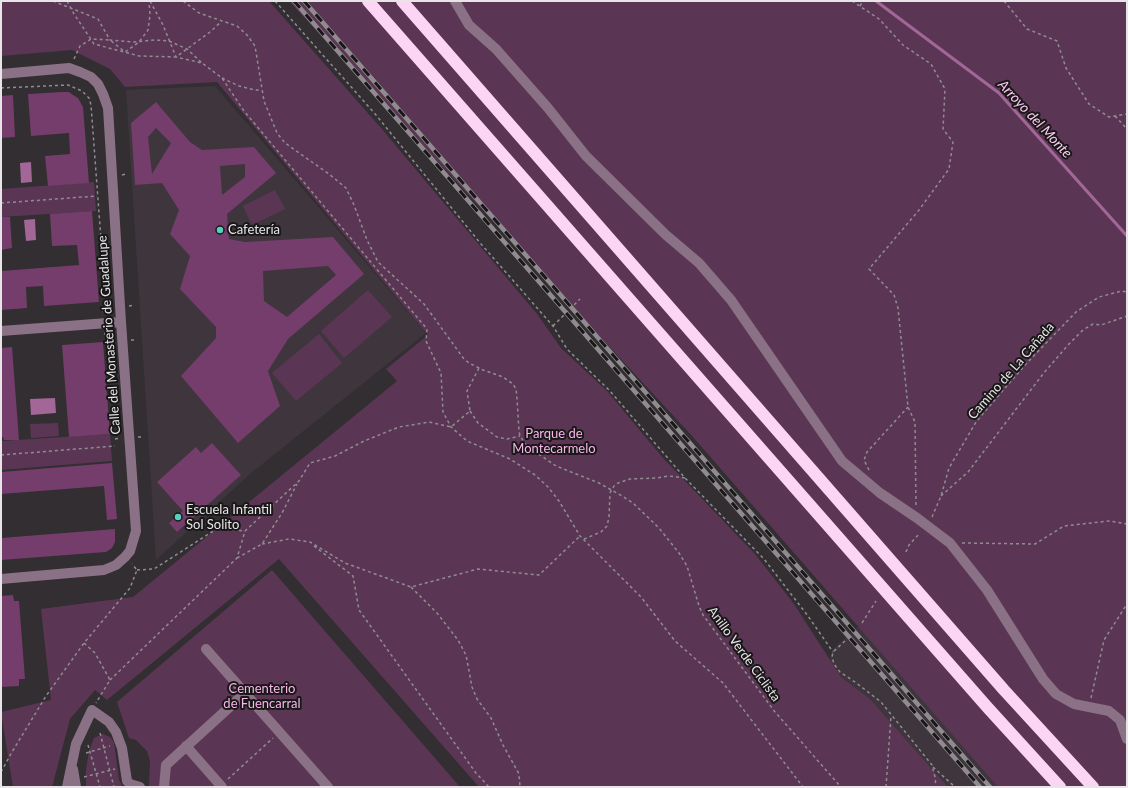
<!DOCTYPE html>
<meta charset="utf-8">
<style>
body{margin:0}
#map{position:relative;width:1128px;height:788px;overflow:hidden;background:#322e31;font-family:Lato,sans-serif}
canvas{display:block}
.frame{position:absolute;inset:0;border:2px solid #e8e5e8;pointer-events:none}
</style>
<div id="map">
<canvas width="1128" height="788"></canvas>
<div class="frame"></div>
</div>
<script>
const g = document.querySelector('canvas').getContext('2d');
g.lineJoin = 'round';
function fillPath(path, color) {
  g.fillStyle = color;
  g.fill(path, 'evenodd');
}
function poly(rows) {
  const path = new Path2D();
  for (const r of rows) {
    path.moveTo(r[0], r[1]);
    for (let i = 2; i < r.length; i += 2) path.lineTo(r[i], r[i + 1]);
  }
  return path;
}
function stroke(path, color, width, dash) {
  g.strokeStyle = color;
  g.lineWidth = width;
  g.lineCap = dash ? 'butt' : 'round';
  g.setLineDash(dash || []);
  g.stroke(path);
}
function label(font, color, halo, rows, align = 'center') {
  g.font = font + ' Lato,sans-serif';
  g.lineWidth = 4;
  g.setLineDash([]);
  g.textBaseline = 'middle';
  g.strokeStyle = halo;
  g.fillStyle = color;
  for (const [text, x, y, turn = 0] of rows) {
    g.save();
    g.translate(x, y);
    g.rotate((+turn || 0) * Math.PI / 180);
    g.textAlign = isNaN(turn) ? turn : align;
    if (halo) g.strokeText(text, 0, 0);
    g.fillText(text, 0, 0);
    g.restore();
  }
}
fillPath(poly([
 [215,86,426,333,250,474,156,560,126,90],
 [863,622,1026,787,948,787,870,699,841,677,830,662,830,658,833,649]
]), '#3f353d');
fillPath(poly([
 [1,1,269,1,381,128,537,314,561,348,607,391,663,458,755,554,794,604,841,677,870,699,948,787,479,787,279,559,107,700,95,690,70,719,52,787,13,787,1,712,51,700,41,609,133,597,397,381,386,369,428,335,217,82,125,87,110,69,72,50,1,56],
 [289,1,1127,1,1127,787,998,787,693,437],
 [94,182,96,211,1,217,1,189],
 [275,190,285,209,252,225,243,206],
 [368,290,392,317,344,358,321,331],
 [319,334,342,363,296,401,272,373],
 [58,423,59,436,31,438,30,424],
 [110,434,112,461,1,470,1,441],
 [272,570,460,787,149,787,150,761,147,751,136,740,129,738,117,702],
 [103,734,110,737,114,742,119,780,123,787,86,787,86,770,89,751,94,738]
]), '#5b3654');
fillPath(poly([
 [31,162,32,182,21,183,20,163],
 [35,219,36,240,26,241,24,220],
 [55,398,56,413,31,415,30,399]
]), '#a26797');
stroke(poly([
 [876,1,999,93,1127,236]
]), '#a26797', 3);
fillPath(poly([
 [62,92,69,92,73,95,78,98,83,107,89,183,48,186,45,156,70,154,69,133,31,136,28,94],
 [13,95,15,137,1,138,1,96],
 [156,102,190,142,202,150,254,147,276,173,227,214,229,239,245,242,333,237,364,274,288,339,268,371,280,406,238,443,181,376,216,338,216,327,180,289,190,256,170,234,179,210,162,183,135,185,131,123],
 [156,128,171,143,152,174,148,137],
 [245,164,245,177,222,195,220,166],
 [328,266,336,275,287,317,264,301,263,271],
 [92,211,99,302,44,306,43,286,26,287,27,308,1,310,1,271,79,265,77,245,52,246,50,214],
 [1,217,10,217,12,248,1,250],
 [103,342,110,434,69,437,62,345],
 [12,347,19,440,4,440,3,437,1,437,1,348],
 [212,443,241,475,177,532,169,523,183,511,157,482,196,447,201,453],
 [112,463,117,519,107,520,104,486,1,494,1,472],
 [115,529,115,542,112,548,106,552,1,560,1,538],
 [13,595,14,601,19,601,25,679,19,679,19,686,1,687,1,596]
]), '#743d6b');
stroke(poly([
 [53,1,98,19,110,40,133,42,155,40,169,41,187,49,202,63],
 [67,1,74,14,94,44,139,56,176,57,210,32,222,21],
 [150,1,163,25,176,57,202,63,222,78,244,111,427,329,426,341,441,373,443,412,451,427,467,441,510,459,535,475,548,487,559,501,580,536,641,597,675,641,723,683,803,787],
 [183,1,199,13,237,26,247,35,255,46,264,101,277,133,285,143,329,174,346,188,354,205,367,240,378,262,424,304,464,359,469,363,483,370,503,377,513,384,516,389,517,398,519,431,520,436,527,446,556,466,599,483,622,496,633,503,659,528,679,553,687,566,699,606,703,615,775,712,841,787],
 [275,1,376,115,481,244,553,326,567,349,610,391,685,478,764,559,808,616,833,652],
 [852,1,879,19,903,45,931,64,945,89,943,129,953,142,949,169,919,210,869,269,894,295,898,308,908,407,915,422,916,506],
 [1004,1,1027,29,1057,41,1066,68,1089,104,1109,117,1127,114],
 [860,6,863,1],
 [74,59,80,46,91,39,110,40,125,52,139,42,148,30,150,15,149,1],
 [222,78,239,86,255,90,261,90],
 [1,88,68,85,82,91,89,98,91,105,106,307,103,310,104,314],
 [1115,116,1127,129],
 [122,175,126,174],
 [1,203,97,196],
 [129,306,135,305],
 [553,326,580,299],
 [105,332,105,338],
 [131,340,137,340],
 [108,342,114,341],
 [470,411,478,423,497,437,507,439,520,436],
 [138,437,144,437],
 [115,439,121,438],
 [1,455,115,446],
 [869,470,864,460,867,452,908,407],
 [941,496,968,472,1043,374,1068,345,1083,330,1093,324,1101,325,1127,316],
 [932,517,941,496,949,468,976,422,987,409,1025,365,1076,312,1099,297,1122,291,1127,292],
 [584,539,601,532,607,526,609,517,610,493,614,486,618,483,630,479,656,478,669,476,685,478],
 [962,543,1035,544,1064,526,1109,521,1127,524],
 [262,544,289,539,310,542,345,563,411,587,478,569,539,575,580,536],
 [314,546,353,576,359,610,476,773,489,787],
 [906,552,909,545,920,533],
 [237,558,262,544,282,513,297,484],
 [137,570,154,569,218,528,245,531,299,481,310,463,335,456,364,441,399,427,429,422,451,427,470,411,467,391,479,368],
 [411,587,437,613,458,640,466,655,472,687,477,699,491,718,503,745,519,774,520,787],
 [862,623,876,601],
 [845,641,833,652,832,657,834,664,840,672,855,682,881,702,932,765,935,777,936,787],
 [84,643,95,653,110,680,96,703],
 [110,680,237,558,245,531],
 [1091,698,1104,640,1127,604],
 [100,733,114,787],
 [88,745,100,787],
 [86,753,110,746],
 [933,767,955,787],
 [1,772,12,752,46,696,84,643,130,588,137,570,132,564],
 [84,777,115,769],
 [228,779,273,738],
 [886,787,891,716]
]), '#908d90', 1.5, [3, 3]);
stroke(poly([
 [455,1,469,25,496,49,548,108,586,156,666,235,699,263,731,300,842,461,880,493,917,518,950,543,987,590,1043,679,1056,694,1074,704,1109,711,1120,720,1127,739],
 [1,74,69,68,80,72,91,77,98,84,103,94,108,108,121,322,136,531,130,551,125,557,116,565,104,570,1,579],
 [1,331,121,322],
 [206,649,328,787],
 [186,746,222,787],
 [73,769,76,787],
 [67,787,76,744,92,710,109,722,116,732,122,748,127,781,130,784,140,787],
 [164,787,166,765,245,693]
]), '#8b7185', 10);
stroke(poly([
 [368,1,988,708,1060,787],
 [402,1,1004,690,1093,787]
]), '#fdd5f4', 12);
const rail = poly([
 [294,1,980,787],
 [304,1,990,787]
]);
stroke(rail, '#8f8b8e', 4.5);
stroke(rail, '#191718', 3, [9]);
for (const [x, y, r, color] of [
 [220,230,4,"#59cebf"],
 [178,517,4,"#59cebf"]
]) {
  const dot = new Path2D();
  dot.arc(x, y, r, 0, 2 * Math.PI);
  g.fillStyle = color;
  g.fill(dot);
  stroke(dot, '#191718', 1.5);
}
label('13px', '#e8e5e8', '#191718', [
 ["Cafetería",228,230],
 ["Escuela Infantil",186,510],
 ["Sol Solito",186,525]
], 'left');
label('13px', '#e8e5e8', '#191718', [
 ["Calle del Monasterio de Guadalupe",109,335,-94],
 ["Camino de La Cañada",1011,371,-49],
 ["Anillo Verde Ciclista",744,654,54]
]);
label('13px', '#f9b6eb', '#191718', [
 ["Parque de",554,434],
 ["Montecarmelo",554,449],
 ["Cementerio",262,689],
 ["de Fuencarral",262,704]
]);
label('italic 14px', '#fcc9f1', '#191718', [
 ["Arroyo del Monte",1035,119,47]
]);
</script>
